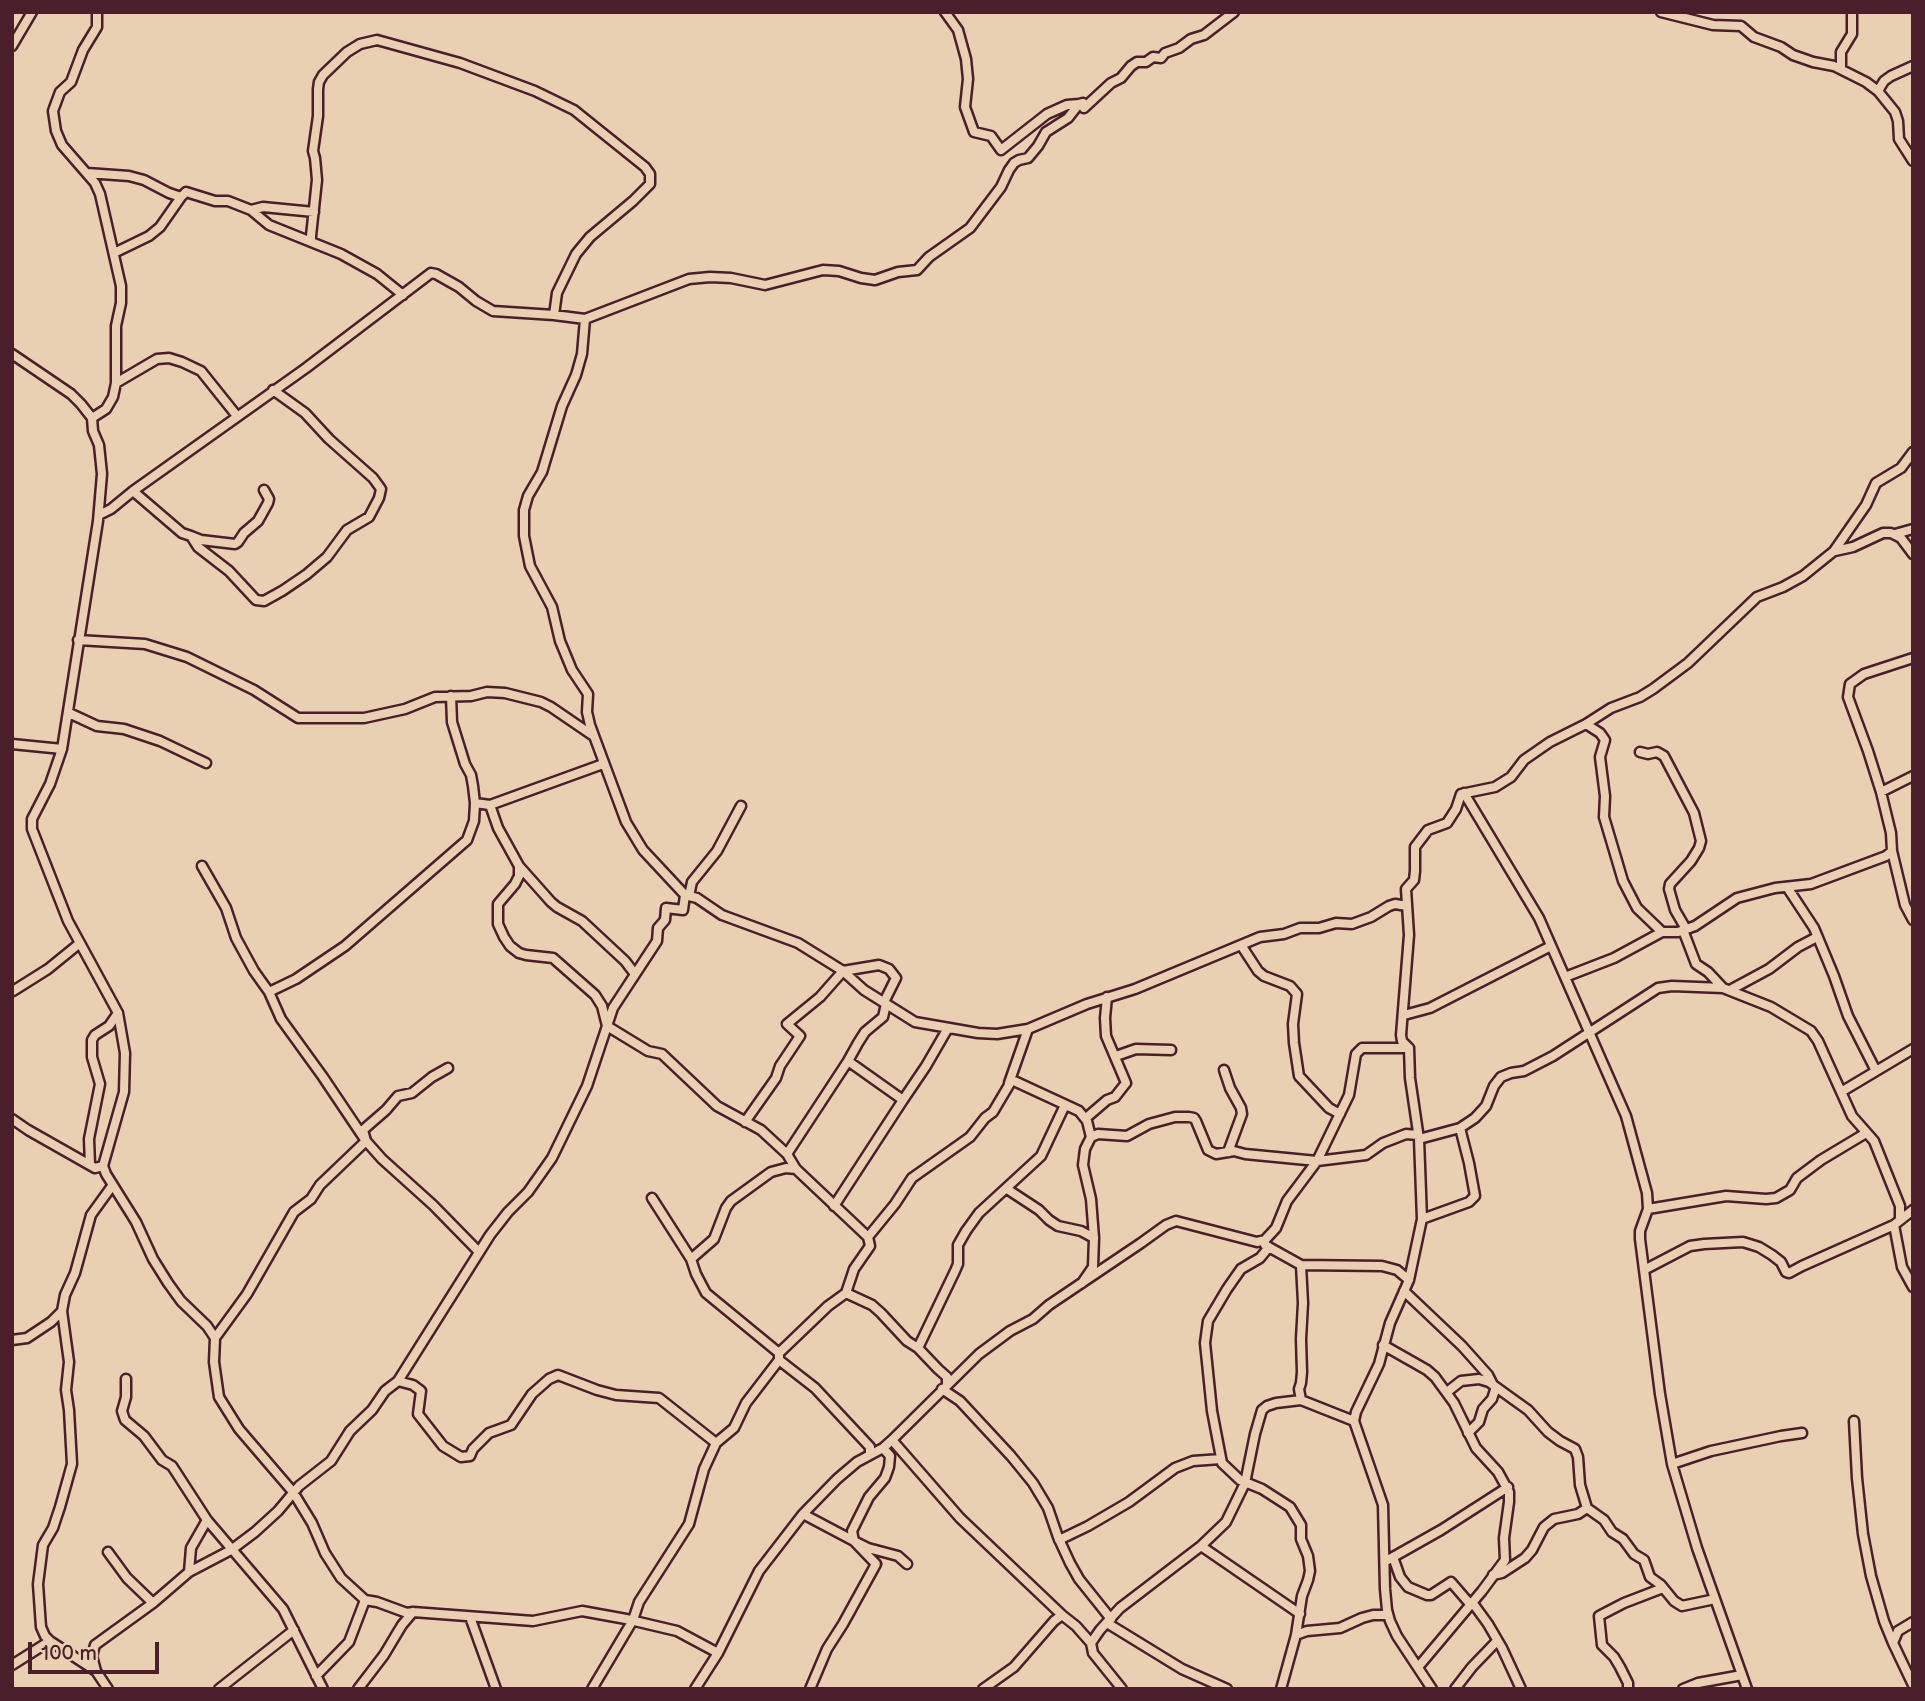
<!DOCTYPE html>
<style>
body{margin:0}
#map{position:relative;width:1925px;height:1701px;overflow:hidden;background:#ead0b2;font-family:"Balsamiq Sans",sans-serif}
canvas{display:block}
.frame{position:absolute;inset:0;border:14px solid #4a1f2b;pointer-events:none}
.scale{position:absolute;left:28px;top:1642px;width:131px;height:32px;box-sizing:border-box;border:4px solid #4a1f2b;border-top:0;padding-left:9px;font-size:21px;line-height:24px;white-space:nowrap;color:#4a1f2b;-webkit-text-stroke:5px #ead0b2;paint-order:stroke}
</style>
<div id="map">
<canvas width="1925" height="1701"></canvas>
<div class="frame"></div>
<div class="scale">100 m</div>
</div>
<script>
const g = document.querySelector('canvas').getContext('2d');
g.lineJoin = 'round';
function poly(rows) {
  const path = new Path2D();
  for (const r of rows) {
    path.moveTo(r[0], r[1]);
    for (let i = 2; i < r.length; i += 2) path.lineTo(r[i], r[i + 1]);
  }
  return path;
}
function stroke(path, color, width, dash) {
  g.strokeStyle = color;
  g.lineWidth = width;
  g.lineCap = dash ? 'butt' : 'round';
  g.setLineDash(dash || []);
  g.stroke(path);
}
const minor = poly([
 [945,12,958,30,966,59,968,79,965,107,974,132,991,136,1001,150,1047,114,1067,105,1079,104],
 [1661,12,1713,25,1741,26,1754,37,1781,47,1793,55,1813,62,1834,66,1866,82,1878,91,1895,112,1898,121,1899,139,1913,161],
 [12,46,32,12],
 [1841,69,1841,52,1852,34,1852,12],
 [1878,91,1884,81,1891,76,1913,66],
 [87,173,129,176,144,180,169,193,181,197],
 [251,210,269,225,341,254,377,274,403,295],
 [311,241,311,236,317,180,315,158,313,151,318,116,318,89,319,82,323,75,347,52,360,44,377,40,460,63,535,91,574,110,645,167,650,174,650,184,633,201,590,237,576,254,557,293,554,315],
 [114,253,149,236,160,227,181,197,186,192,215,201,228,201,251,210,263,207,314,212],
 [12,354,71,394,81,404,92,418,93,431,99,445,102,474,98,521,62,749,50,784,32,819,32,829,68,921,118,1013,125,1053,124,1092,103,1166,106,1174,136,1222,153,1259,168,1283,181,1301,207,1326,215,1338,214,1362,219,1397,239,1429,293,1492,312,1523,325,1553,341,1578,365,1600,377,1602,407,1613,413,1612,533,1621,582,1611,626,1619,677,1631,718,1653],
 [116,383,157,359,169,358,182,362,201,371,237,416],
 [92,418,106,409,113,397,116,383,116,326,121,303,121,286,100,194,95,183,62,145,56,131,53,111,60,92,71,82,83,50,97,27,97,12],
 [133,491,182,533,191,536,198,547,229,571,256,600,264,601,282,591,307,574,327,557,347,530,369,517,379,498,381,489,373,478,329,439,305,413,273,390],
 [99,515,111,509,133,491,306,368,431,273,436,274,459,287,476,301,493,311,554,315,585,319,689,279,710,277,731,278,765,285,823,270,839,271,861,278,875,280,898,272,917,270,929,257,970,228,1001,187,1009,170,1014,163,1019,160,1028,158,1038,146,1046,132,1068,118,1079,104,1083,103,1084,108,1111,83,1121,78,1131,66,1137,62,1146,62,1153,57,1161,58,1165,53,1179,48,1191,39,1204,35,1234,12],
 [1895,534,1913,529],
 [191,536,201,540,235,544,238,542,244,533,258,521,268,503,269,499,264,490],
 [1835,551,1853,547,1883,533,1891,533,1901,538,1913,554],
 [78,640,145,644,187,657,254,690,298,718,364,718,405,709,435,697,471,696,487,692,505,693,541,702,551,707,592,735],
 [1913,658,1864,674,1850,684,1848,697,1868,751,1881,792,1891,833,1892,851,1905,905,1913,920],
 [69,713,97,726,124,729,160,741,206,763],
 [1586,724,1600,733,1605,740,1600,757,1605,796,1604,817,1623,881,1637,908,1662,932],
 [12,744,62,749],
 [1640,752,1648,754,1657,752,1664,756,1694,813,1701,841,1699,848,1691,861,1670,884,1669,889,1675,910,1686,929],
 [1881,792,1913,776],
 [1464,793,1539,918,1626,1116,1647,1193,1648,1209,1640,1231,1640,1239,1660,1394,1672,1464,1697,1548,1747,1689],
 [475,803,490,805,603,764],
 [490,805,498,828,519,866,519,876,515,884,498,904,498,924,504,937,510,946,519,953,526,955,553,958,595,995,602,1006,607,1026,648,1051,662,1054,717,1106,761,1130,787,1154,796,1169,868,1237],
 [202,866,226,908,236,938,254,971,269,992,281,1019,323,1077,366,1141,382,1159,433,1205,479,1252],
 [519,866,551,902,557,907,582,921,625,961,635,974],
 [1787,887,1814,928,1834,976,1848,1016,1876,1071],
 [685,895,697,898,722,915,798,943,843,971,864,990,915,1022,978,1033,997,1034,1028,1029,1087,1004,1135,989,1260,937,1284,934,1300,928,1319,928,1336,923,1352,924,1371,917,1389,906,1395,904,1407,906],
 [689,896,692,882,717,851,741,806],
 [1683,930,1696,964,1708,972,1723,988],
 [1241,945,1258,971,1264,976,1290,986,1297,994,1293,1024,1294,1043,1299,1076,1329,1108,1340,1114],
 [1565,977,1614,958,1662,932,1678,932,1695,926,1737,898,1775,888,1811,884,1886,856,1892,851],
 [1730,990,1769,969,1798,947,1817,937],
 [13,991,48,969,80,943],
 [269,992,296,979,345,946,467,840,474,821,475,803,473,786,471,775,465,764,452,722,451,696],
 [1404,1015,1430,1008,1551,946],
 [1116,1056,1136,1049,1171,1050],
 [1224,1070,1230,1088,1241,1108,1242,1114,1228,1152],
 [1009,1083,1028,1029],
 [1841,1092,1913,1049],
 [903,1100,926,1066,948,1028],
 [1086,1118,1107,1100,1115,1097,1126,1083,1106,1036,1105,1018,1107,997],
 [12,1119,28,1130,95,1168,103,1166],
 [745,1122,776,1078,780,1066,800,1036,787,1024,820,997,843,971,879,965,889,969,896,978,884,1002],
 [1091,1137,1098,1134,1127,1136,1149,1124,1175,1117,1189,1117,1194,1118,1196,1121,1208,1150,1216,1154,1234,1151,1245,1154,1317,1161,1366,1155,1383,1143,1406,1134,1418,1135],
 [1419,1139,1460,1128,1475,1118,1486,1106,1494,1086,1501,1077,1511,1073,1524,1071,1553,1056,1658,988,1672,986,1723,988,1771,1007,1811,1031,1818,1041,1852,1116,1874,1141,1900,1206,1900,1220],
 [787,1154,848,1061,858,1043,865,1032,883,1017,886,1004],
 [90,1165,89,1139,100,1084,92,1057,92,1040,95,1035,109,1026,118,1013],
 [1007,1189,1039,1210,1049,1220,1058,1226,1081,1231,1094,1238],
 [652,1198,691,1259,696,1274,706,1293,779,1353],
 [834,1206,903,1100,848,1061],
 [1648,1209,1726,1196,1766,1199,1776,1198,1790,1190,1797,1178,1821,1160,1866,1133],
 [1422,1219,1469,1202,1475,1196,1469,1163,1460,1128],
 [1894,1225,1902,1267,1913,1287],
 [1265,1240,1276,1228,1287,1201,1317,1161,1349,1095,1356,1054,1362,1048,1409,1048],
 [1269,1247,1260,1258,1241,1269,1227,1289,1208,1321,1205,1343,1212,1411,1222,1463,1240,1480,1262,1489,1290,1507,1301,1525,1301,1539,1308,1556,1310,1571,1308,1580,1302,1596,1296,1635,1281,1689],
 [691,1259,714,1239,726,1208,731,1201,771,1172,786,1168,796,1169],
 [1301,1265,1382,1266,1397,1270,1409,1280],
 [1644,1270,1690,1246,1704,1244,1743,1242,1759,1247,1772,1255,1781,1262,1786,1272,1789,1273,1802,1266,1894,1225,1913,1210],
 [1404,1291,1462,1346,1488,1375,1493,1385],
 [846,1293,872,1305,881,1313,907,1341,918,1348,938,1369,947,1377,947,1384],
 [215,1338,247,1294,294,1212,311,1199,320,1185,366,1141,363,1130,386,1110,398,1096,412,1093,432,1077,448,1068],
 [12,1340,27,1338,51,1322,62,1311],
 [1383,1345,1427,1370,1435,1377,1454,1403,1476,1448,1498,1472,1509,1492,1509,1502,1504,1538,1505,1560,1482,1591,1419,1666],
 [918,1348,955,1271,958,1264,958,1245,966,1231,979,1213,1041,1156,1065,1105],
 [779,1360,815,1388,870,1447,870,1454],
 [126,1379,126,1397,122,1411,125,1420,144,1436,162,1460,172,1466,207,1520,283,1609,323,1689],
 [398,1381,413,1385,421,1391,418,1414,443,1446,461,1457,470,1456,473,1449,489,1433,511,1425,532,1394,549,1379,558,1375,597,1390,616,1395,659,1398,716,1443],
 [942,1389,960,1401,1011,1456,1033,1483,1048,1508,1058,1537,1070,1563,1079,1579,1111,1619],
 [1447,1392,1461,1381,1479,1379,1489,1382,1514,1400,1528,1410,1548,1432,1560,1441,1575,1449,1578,1457,1580,1485,1587,1508,1604,1520,1612,1532,1623,1539,1634,1554,1644,1560,1650,1577,1661,1585,1674,1601,1682,1606,1715,1599],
 [1854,1421,1857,1478,1863,1534,1871,1576,1884,1621,1893,1643],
 [1468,1433,1479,1422,1483,1409,1492,1399,1496,1387],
 [892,1440,960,1518,1062,1615,1076,1626,1091,1643],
 [883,1448,890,1456,889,1467,885,1478,869,1497,852,1531,854,1541,868,1548,898,1556,907,1564],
 [1672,1464,1711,1451,1781,1436,1802,1433],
 [803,1514,854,1541,876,1564,843,1624,827,1649,810,1689],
 [1059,1540,1088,1526,1129,1502,1175,1468,1193,1461,1221,1459],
 [1201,1546,1300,1614],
 [108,1552,127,1578,153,1603],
 [1393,1557,1400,1577,1408,1587,1427,1595,1431,1595,1451,1582,1470,1604],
 [1386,1561,1441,1530,1508,1487],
 [189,1572,191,1548,207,1520],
 [1493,1575,1502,1573,1525,1558,1532,1550,1544,1527,1554,1519,1578,1514,1587,1508],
 [1472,1602,1488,1624,1502,1648,1521,1689],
 [470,1617,496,1689],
 [1913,1622,1898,1631,1893,1643,1913,1685],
 [1107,1623,1182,1669,1227,1689],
 [1296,1635,1307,1631,1340,1628,1362,1618,1373,1615,1388,1615],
 [12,1665,50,1641],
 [96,1671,50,1641,45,1636,41,1627,38,1584,43,1545,53,1528,60,1507,72,1464,69,1410,66,1390,69,1362,62,1311,65,1295,75,1273,91,1215,112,1186],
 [316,1676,349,1642,365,1600],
 [108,1689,96,1671,92,1656,95,1645,153,1603,189,1572,231,1550,255,1532,278,1511,299,1486,331,1461,350,1431,372,1410,385,1391,398,1381,490,1235,508,1212,528,1192,552,1158,587,1086,613,1008,657,941,658,928,665,920,666,908,683,910,685,895,643,850,626,822,590,725,587,712,588,694,572,670,560,641,552,607,530,566,524,536,524,510,528,496,542,472,562,406,576,375,582,354,585,319],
 [219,1689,294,1630],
 [358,1689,384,1655,402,1625,413,1612],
 [592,1689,633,1620,639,1602,689,1524,704,1469,716,1443,734,1428,746,1403,779,1360,779,1353,828,1306,846,1293,854,1269,870,1246,868,1237,895,1204,912,1178,970,1137,985,1118,993,1112,1012,1080,1079,1111,1087,1121,1091,1137,1085,1149,1083,1165,1091,1199,1094,1238,1093,1267,1082,1283],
 [695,1689,718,1653,759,1571,803,1514,837,1479,857,1462,883,1448,892,1440,979,1354,1010,1331,1033,1319,1049,1305,1141,1243,1166,1225,1176,1221,1257,1242,1265,1240,1265,1245,1301,1265,1303,1303,1301,1339,1302,1372,1301,1383,1299,1389,1301,1400],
 [983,1689,1014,1667,1054,1621,1062,1615],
 [1122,1689,1093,1653,1091,1643,1100,1630,1120,1608,1201,1546,1226,1522,1245,1483,1255,1434,1262,1410,1267,1406,1276,1403,1301,1400,1354,1421],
 [1432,1689,1397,1636,1390,1621,1387,1610,1385,1589,1383,1505,1354,1421,1356,1412,1379,1364,1390,1323,1409,1280,1422,1219,1419,1139,1410,1078,1409,1048,1402,1041,1401,1035,1409,935,1406,889,1414,880,1415,871,1415,847,1428,830,1447,823,1456,809,1461,794,1495,787,1511,777,1524,760,1550,742,1586,724,1611,708,1640,697,1653,689,1688,663,1757,597,1783,587,1803,576,1834,551,1866,505,1876,483,1901,468,1913,452],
 [1455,1689,1472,1667,1497,1641],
 [1628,1689,1628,1683,1620,1667,1614,1657,1602,1645,1599,1616,1624,1603,1663,1588],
 [1683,1689,1698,1683,1742,1675]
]);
stroke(minor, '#4a1f2b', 13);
stroke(minor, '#ead0b2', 8);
</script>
